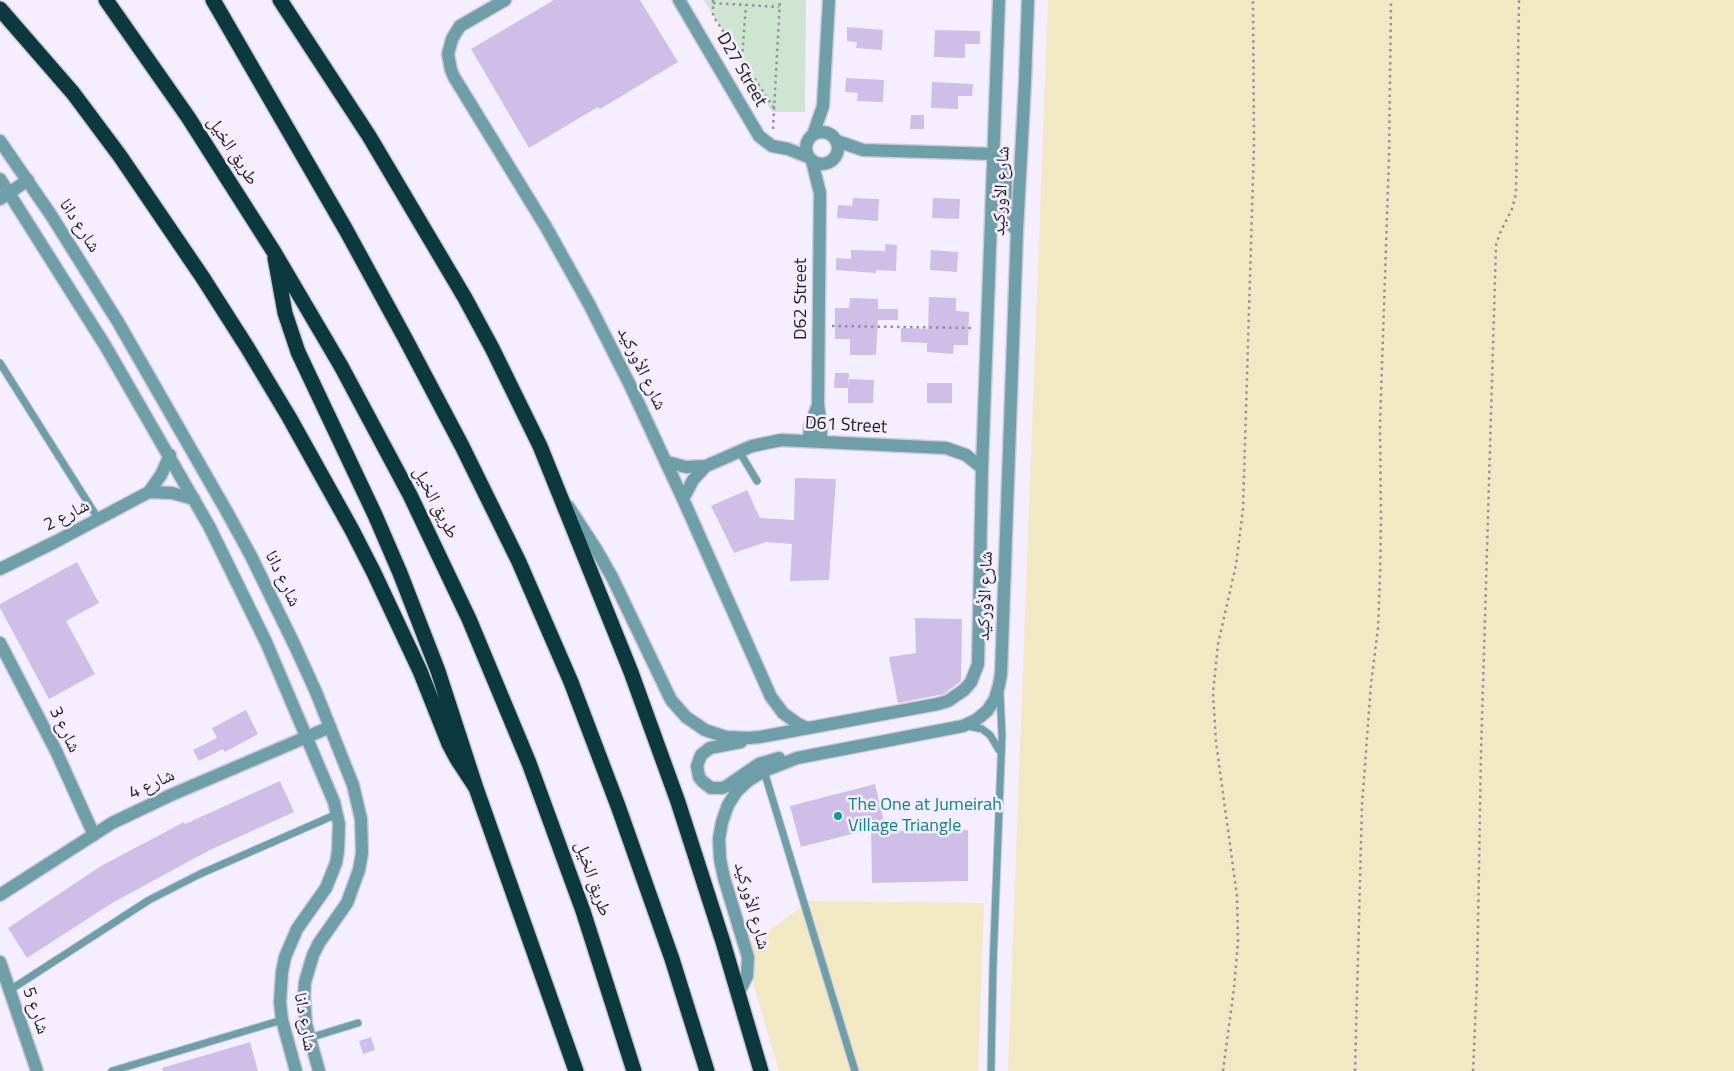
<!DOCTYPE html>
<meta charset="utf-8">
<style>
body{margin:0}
canvas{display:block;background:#f5eeff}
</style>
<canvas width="1734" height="1071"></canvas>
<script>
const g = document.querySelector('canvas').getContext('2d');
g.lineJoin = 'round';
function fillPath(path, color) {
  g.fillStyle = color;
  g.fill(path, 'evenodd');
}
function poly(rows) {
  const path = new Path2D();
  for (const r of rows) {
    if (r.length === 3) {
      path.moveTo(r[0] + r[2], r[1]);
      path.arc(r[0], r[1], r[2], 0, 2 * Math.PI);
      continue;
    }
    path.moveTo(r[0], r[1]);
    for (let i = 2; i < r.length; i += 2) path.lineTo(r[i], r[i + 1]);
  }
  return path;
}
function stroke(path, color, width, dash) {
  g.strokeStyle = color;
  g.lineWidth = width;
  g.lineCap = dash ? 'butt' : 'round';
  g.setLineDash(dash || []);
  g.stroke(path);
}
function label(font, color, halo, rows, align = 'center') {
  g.font = font + ' "Titillium Web","Noto Naskh Arabic",sans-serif';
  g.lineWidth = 5;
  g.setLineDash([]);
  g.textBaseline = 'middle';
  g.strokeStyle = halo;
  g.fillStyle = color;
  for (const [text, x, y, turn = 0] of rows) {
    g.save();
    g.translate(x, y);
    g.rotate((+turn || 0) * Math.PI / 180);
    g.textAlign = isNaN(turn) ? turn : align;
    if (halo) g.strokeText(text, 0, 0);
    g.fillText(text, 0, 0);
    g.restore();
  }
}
fillPath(poly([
 [704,0,806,0,805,112,772,112]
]), '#cde5d1');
fillPath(poly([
 [1048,0,1734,0,1734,1071,1008,1071],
 [810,901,984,903,978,1071,779,1071,743,949]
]), '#f2e8c3');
fillPath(poly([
 [554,0,640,0,678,62,600,109,598,107,529,148,471,49],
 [847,27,883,30,882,50,856,48,857,42,847,41],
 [935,30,980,31,980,44,965,44,965,58,934,57],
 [846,78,884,80,883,102,857,101,858,93,845,92],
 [932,82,973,84,972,96,958,96,958,109,931,108],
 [911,115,924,115,924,129,910,129],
 [853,198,879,199,878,221,837,218,838,205,852,206],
 [933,198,960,199,959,219,932,218],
 [885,244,897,245,896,271,876,270,876,273,836,270,836,258,851,259,851,250,885,251],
 [931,250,958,252,957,272,930,270],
 [929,297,956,298,956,311,969,312,968,345,954,345,953,354,927,352,927,343,901,342,901,328,928,329],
 [850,298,878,299,878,309,898,309,898,320,878,320,876,355,850,355,850,339,835,339,835,308,849,308],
 [835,373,849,373,848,388,834,388],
 [848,379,874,380,873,403,848,403],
 [927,383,952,383,952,403,927,403],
 [795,478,836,479,829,580,790,581,792,544,766,542,734,553,711,506,747,490,760,518,794,520],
 [77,562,99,603,66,621,95,674,49,699,0,608,0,604],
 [915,618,962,619,961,681,944,694,898,703,889,657,916,653],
 [246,710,258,734,225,752,223,749,199,761,193,750,217,738,212,728],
 [280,781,294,812,210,850,112,903,27,958,8,928,101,866,184,822,185,824],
 [875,784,886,831,968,830,968,881,872,883,871,829,801,847,790,806],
 [371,1037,375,1050,363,1054,359,1041],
 [250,1042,258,1071,163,1071,162,1068]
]), '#cfbee8');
const service = poly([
 [0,363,99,520],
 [739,451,757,481],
 [968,726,982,729,990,735,999,750],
 [764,771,855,1071],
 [10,990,149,900,200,874,337,814],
 [309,1038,358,1023],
 [112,1071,282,1020],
 [991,1071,993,966,1002,735,1000,693]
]);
const minor = poly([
 [679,0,759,136,772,146,788,149,808,157],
 [460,26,505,0],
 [822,148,16],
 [813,135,823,106,829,0],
 [837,141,863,150,994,154],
 [812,161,820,193,818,404,821,426,821,442],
 [0,199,28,180],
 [809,441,810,426,818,405],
 [667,462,686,467,706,466,752,446,781,440,946,448,966,455,982,468],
 [149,492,172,493,194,499],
 [683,499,693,480,706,466],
 [0,569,55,542,149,492,161,475,170,455],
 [0,643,56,751,94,835],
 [0,895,112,823,171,795,330,727],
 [0,962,37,1071]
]);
const tertiary = poly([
 [460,26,452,39,448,54,451,70,454,77,546,227,589,304,629,383,683,499,771,697,783,713,798,724,807,728],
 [0,141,51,215,118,322,227,512,251,556,295,646,316,692,353,785,361,819,362,853,359,870,347,903,319,943,313,955,305,982,304,996,306,1024,319,1071],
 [994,154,1004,169,1006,175,1005,211,1009,222,1017,231],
 [0,179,106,347,209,526,266,642,334,802,339,824,338,851,336,863,326,888,297,929,285,957,282,972,280,1002,282,1020,296,1071],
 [568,506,596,549,612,577,671,700,686,717,705,730,726,737,749,738,760,737,938,704,948,701,964,690,971,682,978,664,982,468,999,0],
 [741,742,710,748,701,755,697,766,699,777,702,781,711,788,722,788,727,786,759,764,779,758],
 [739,992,747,976,748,957,724,878,720,859,719,839,722,822,728,805,737,791,749,780,764,771,797,758,963,726,976,720,987,711,995,699,999,685,1001,674,1017,231,1025,82,1028,0]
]);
const motorway = poly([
 [106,0,188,117,274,252,341,366,410,495,469,619,529,763,583,911,634,1071],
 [213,0,346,230,405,338,462,446,519,562,571,682,618,806,672,959,707,1071],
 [280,0,369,136,465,298,492,348,540,446,631,672,678,802,723,942,761,1071],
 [0,9,73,93,120,156,203,278,247,347,289,417,352,530,374,573,420,671,449,744,457,759,476,788],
 [275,258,285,313,298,352,375,515,400,573,438,671,476,788,576,1071]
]);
stroke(service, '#cfc9d8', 9);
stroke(minor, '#cfc9d8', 15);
stroke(tertiary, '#cfc9d8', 15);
stroke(motorway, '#cfc9d8', 18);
stroke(poly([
 [713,0,713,16,774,108],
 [713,3,779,7],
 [742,58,746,5],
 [773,129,780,0],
 [832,326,974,328],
 [1223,1071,1234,988,1238,942,1237,896,1216,742,1213,693,1218,644,1236,565,1243,509,1254,145,1253,0],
 [1355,1071,1362,805,1371,684,1378,628,1380,576,1381,520,1380,424,1389,158,1391,0],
 [1473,1071,1477,980,1481,753,1496,245,1500,233,1512,209,1516,194,1519,0]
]), '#95909c', 2.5, [2.5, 4]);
stroke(service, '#6e9fa9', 7);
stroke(minor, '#6e9fa9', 12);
stroke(tertiary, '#6e9fa9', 12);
stroke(motorway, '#0c3940', 15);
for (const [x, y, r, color] of [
 [838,816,5,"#0f9aa8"]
]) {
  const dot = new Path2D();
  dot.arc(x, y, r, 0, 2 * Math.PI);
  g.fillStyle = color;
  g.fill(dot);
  stroke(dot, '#f5eeff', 2);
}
label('18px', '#211f25', '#f5eeff', [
 ["D27 Street",741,70,60],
 ["طريق الخيل",232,151,57],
 ["شارع الأوركيد",1002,191,-87],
 ["شارع دانا",79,226,57],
 ["D62 Street",802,299,-90],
 ["شارع الأوركيد",641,369,64],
 ["D61 Street",846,426,3],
 ["طريق الخيل",435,503,63],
 ["شارع 2",67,516,-27],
 ["شارع دانا",282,579,64],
 ["شارع الأوركيد",986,596,-88],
 ["شارع 3",64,730,64],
 ["شارع 4",152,785,-25],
 ["طريق الخيل",592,879,71],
 ["شارع الأوركيد",751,906,74],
 ["شارع 5",35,1011,71],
 ["شارع دانا",304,1022,80]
]);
label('18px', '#0d838f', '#f5eeff', [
 ["The One at Jumeirah",848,806],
 ["Village Triangle",848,827]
], 'left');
</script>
